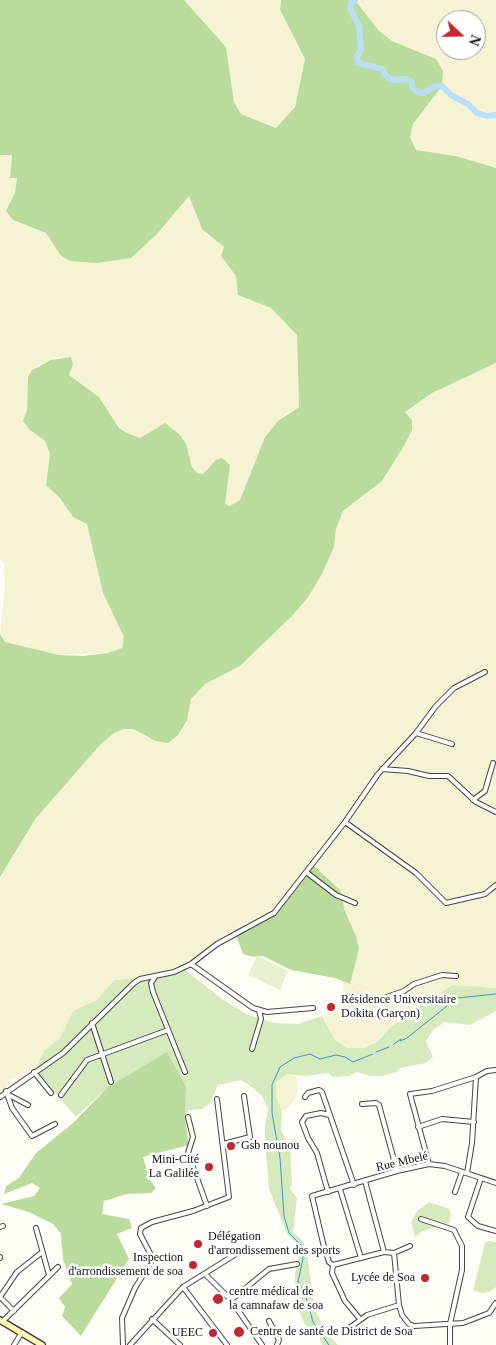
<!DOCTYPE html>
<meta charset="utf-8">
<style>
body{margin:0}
#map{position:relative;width:496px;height:1345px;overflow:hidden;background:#fffdf5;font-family:"Times New Roman",serif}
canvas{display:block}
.north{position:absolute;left:436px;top:10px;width:50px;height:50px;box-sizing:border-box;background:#fff;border:1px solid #a0a0a0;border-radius:50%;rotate:111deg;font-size:14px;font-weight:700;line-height:20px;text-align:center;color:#111}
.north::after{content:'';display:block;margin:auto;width:18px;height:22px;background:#c4262e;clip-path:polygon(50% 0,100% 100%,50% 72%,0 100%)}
</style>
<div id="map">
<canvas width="496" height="1345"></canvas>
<div class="north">N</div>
</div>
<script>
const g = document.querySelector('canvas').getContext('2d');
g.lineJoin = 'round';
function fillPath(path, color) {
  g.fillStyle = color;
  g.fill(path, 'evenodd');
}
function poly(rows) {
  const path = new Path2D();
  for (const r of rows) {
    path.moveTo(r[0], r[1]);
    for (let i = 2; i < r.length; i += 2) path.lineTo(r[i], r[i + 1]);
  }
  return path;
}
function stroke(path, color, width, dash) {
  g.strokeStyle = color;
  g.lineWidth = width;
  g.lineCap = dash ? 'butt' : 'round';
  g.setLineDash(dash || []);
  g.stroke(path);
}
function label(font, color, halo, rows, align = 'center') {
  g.font = font + ' "Times New Roman",serif';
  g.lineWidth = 5;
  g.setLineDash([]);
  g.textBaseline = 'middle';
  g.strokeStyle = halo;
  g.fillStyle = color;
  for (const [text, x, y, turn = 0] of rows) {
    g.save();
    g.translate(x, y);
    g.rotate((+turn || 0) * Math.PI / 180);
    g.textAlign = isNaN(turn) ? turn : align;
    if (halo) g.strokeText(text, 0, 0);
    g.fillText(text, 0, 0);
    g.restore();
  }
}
fillPath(poly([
 [184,0,281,0,280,10,305,59,295,107,276,128,241,114,234,102,226,47],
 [355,0,496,0,496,168,456,156,416,150,410,137,413,124,442,86,436,59,392,41,379,31],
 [446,20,476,20,476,50,446,50],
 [0,155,12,155,10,178,17,178,13,220,46,233,61,256,131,258,157,234,189,196,202,229,224,247,221,256,236,276,238,295,271,308,297,335,299,407,288,413,265,437,240,500,231,506,225,504,226,491,216,460,203,474,197,473,192,467,186,444,154,429,140,439,125,432,119,428,99,397,69,375,73,364,60,357,39,364,28,377,27,410,23,421,30,430,45,441,50,454,46,485,59,497,73,517,87,523,103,593,124,637,122,648,108,653,59,655,4,642,0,634,5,584,4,563,0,559],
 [496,363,496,988,452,985,391,1027,377,1041,364,1048,347,1048,335,1040,322,1016,346,1008,342,981,350,984,356,936,340,898,274,913,240,926,220,938,205,953,167,976,114,980,97,1000,74,1011,60,1038,44,1051,38,1065,11,1080,0,1097,0,877,36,818,100,745,114,733,124,729,133,729,147,737,187,720,191,699,205,684,240,666,293,615,322,574,334,547,336,529,343,511,382,481,405,444,412,430,412,420,405,412,432,393],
 [287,1074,297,1076,297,1095,291,1105,282,1111,276,1096,276,1083]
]), '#f6f3d4');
fillPath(poly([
 [185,968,190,974,222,999,246,1014,274,1023,298,1024,322,1016,335,1040,347,1048,364,1048,377,1042,391,1027,452,985,496,988,496,1011,470,1025,445,1022,434,1029,426,1041,433,1057,426,1063,400,1068,397,1072,382,1076,371,1076,357,1072,349,1076,333,1077,328,1073,305,1076,287,1074,276,1083,276,1096,282,1111,281,1130,290,1148,292,1182,290,1189,297,1198,293,1232,302,1240,306,1248,315,1309,325,1331,338,1345,322,1345,318,1333,305,1325,294,1299,295,1275,300,1247,287,1234,269,1189,265,1143,265,1126,268,1109,262,1096,253,1088,241,1080,218,1085,210,1103,202,1109,188,1110,185,1118,186,1087,107,1088,76,1117,35,1069,44,1051,60,1038,73,1011,97,1000,114,980,167,976],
 [429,1202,449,1209,451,1215,449,1223,423,1231,415,1237,411,1222,417,1211],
 [489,1241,496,1242,496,1287,489,1292,482,1293,473,1290,485,1243]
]), '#d5ebbd');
fillPath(poly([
 [0,0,184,0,226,47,234,102,241,114,276,128,295,107,305,59,280,10,281,0,355,0,379,31,392,41,436,59,443,71,442,86,413,124,410,137,416,150,456,156,496,168,496,363,432,393,405,412,412,420,412,430,405,444,382,481,343,511,336,529,334,547,322,574,308,597,293,615,240,666,205,684,191,699,187,720,178,735,168,743,156,741,133,729,124,729,114,733,100,745,36,818,0,877,0,634,5,642,59,655,83,656,108,653,122,648,124,637,103,593,87,524,73,517,59,497,46,485,50,454,45,441,30,430,23,421,27,410,28,377,32,370,51,360,71,357,73,364,69,375,99,397,119,428,125,432,140,438,165,423,180,435,186,444,192,467,197,473,203,474,216,460,222,458,230,465,225,504,230,506,240,500,265,437,278,421,299,407,297,335,271,308,238,295,236,276,221,256,224,247,202,229,189,196,157,234,131,258,97,263,70,261,61,256,46,233,13,220,6,211,15,193,17,178,10,178,12,155,0,155],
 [312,864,340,890,345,911,356,936,359,949,350,984,335,978,291,970,263,956,253,957,243,954,234,930,274,913],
 [167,1052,186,1087,185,1118,189,1145,143,1157,150,1180,156,1188,151,1193,127,1194,104,1201,102,1214,129,1219,132,1228,117,1234,129,1259,81,1336,62,1316,65,1307,59,1298,72,1284,63,1259,61,1234,53,1224,29,1212,1,1204,34,1196,40,1188,32,1183,4,1194,6,1186,19,1178,36,1153,73,1123,107,1088]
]), '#b9dc9c');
fillPath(poly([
 [257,956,288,971,280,990,248,975]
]), '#e6f2cf');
stroke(poly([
 [394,1044,401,1039,400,1041,407,1038,457,998,496,994],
 [376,1052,389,1047],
 [329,1345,313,1322,306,1297,298,1282,303,1258,303,1247,289,1233,284,1216,280,1158,272,1113,272,1085,280,1067,294,1058,310,1054,320,1059,336,1055,345,1057,353,1062,373,1054]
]), '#3f96cf', 1);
stroke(poly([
 [355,0,351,2,350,8,359,26,361,49,357,57,358,63,382,69,387,77,393,80,406,79,411,81,413,88,417,92,424,93,435,86,442,86,451,95,468,104,477,113,487,116,496,115]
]), '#b9e0f7', 6);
const street = poly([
 [416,733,452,744],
 [382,769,408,771,429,776,448,776,476,802,496,812],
 [473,800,485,791,493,763],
 [345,822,416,873,446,903,485,894,496,885],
 [306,872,336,895,355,903],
 [191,964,253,1008,267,1012,313,1008],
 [155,977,151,983,153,992,185,1072],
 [384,998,404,991,414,984,442,975,456,976],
 [92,1023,111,1082],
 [252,1049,261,1019,259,1010],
 [34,1072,51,1093],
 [6,1091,12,1108,32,1136,55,1124],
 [7,1094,28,1105],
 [61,1095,87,1060,168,1030],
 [0,1097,63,1053,134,983,140,979,174,972,191,964,217,944,274,913,345,822,378,774,416,733,436,706,454,688,485,672],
 [305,1097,308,1093,319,1090,322,1092,354,1185],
 [362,1104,376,1103,379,1105,397,1171],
 [188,1117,193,1137,188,1153,207,1206],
 [418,1127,442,1119,474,1122],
 [223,1144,250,1137,244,1096],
 [429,1164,410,1094,432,1091,476,1077,487,1071,496,1070],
 [467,1173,472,1143,476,1077],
 [481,1178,468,1217,478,1226,496,1231],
 [365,1181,384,1252],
 [340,1189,361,1258],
 [328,1192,317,1153,308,1138,302,1122,306,1116,321,1113,329,1115],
 [455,1192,462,1172],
 [421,1219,454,1230,462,1246,462,1270,450,1324,450,1345],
 [0,1227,3,1226],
 [36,1228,49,1275],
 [410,1246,394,1253,384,1252,333,1265,329,1262,323,1243,312,1196,397,1171,429,1164,445,1166,496,1183],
 [394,1253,399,1305,402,1315,409,1324,414,1326,463,1323,489,1313,496,1303],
 [0,1257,0,1258],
 [333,1265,332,1273,345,1301,360,1319],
 [205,1274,231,1300,262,1345],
 [183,1287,227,1345],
 [231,1300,269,1269,297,1264],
 [14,1311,0,1297,17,1272,41,1253],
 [152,1319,180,1345],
 [3,1321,58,1267],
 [269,1321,279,1340,277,1345],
 [348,1329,367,1315,399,1305],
 [14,1345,22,1332],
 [123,1345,122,1318,135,1288,153,1259,140,1234,141,1228,152,1222,193,1211,229,1197,217,1099],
 [130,1345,183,1287,236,1254]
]);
const secondary = poly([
 [0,1320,42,1345]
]);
stroke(street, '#444', 6);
stroke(secondary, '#333', 8);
stroke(street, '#fff', 4);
stroke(secondary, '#fff6b0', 5.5);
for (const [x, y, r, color] of [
 [331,1007,5,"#c4262e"],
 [231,1146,5,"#c4262e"],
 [209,1167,5,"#c4262e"],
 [198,1244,5,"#c4262e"],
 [193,1265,5,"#c4262e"],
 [425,1278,5,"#c4262e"],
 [218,1299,6,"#c4262e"],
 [239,1332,6,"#c4262e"],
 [213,1333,5,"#c4262e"]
]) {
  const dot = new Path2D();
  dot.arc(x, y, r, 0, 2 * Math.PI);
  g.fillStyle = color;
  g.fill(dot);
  stroke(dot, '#fff', 2);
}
label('12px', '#111', '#fff', [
 ["Résidence Universitaire",341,1000],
 ["Dokita (Garçon)",341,1014],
 ["Gsb nounou",241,1146],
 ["Mini-Cité",199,1160,"right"],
 ["La Galilée",199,1174,"right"],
 ["Délégation",208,1237],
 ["d'arrondissement des sports",208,1251],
 ["Inspection",183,1258,"right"],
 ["d'arrondissement de soa",183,1272,"right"],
 ["Lycée de Soa",415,1278,"right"],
 ["centre médical de",229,1292],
 ["la camnafaw de soa",229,1306],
 ["Centre de santé de District de Soa",250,1332],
 ["UEEC",203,1333,"right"]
], 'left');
label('12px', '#111', '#fff', [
 ["Rue Mbelé",402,1162,-13]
]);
</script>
